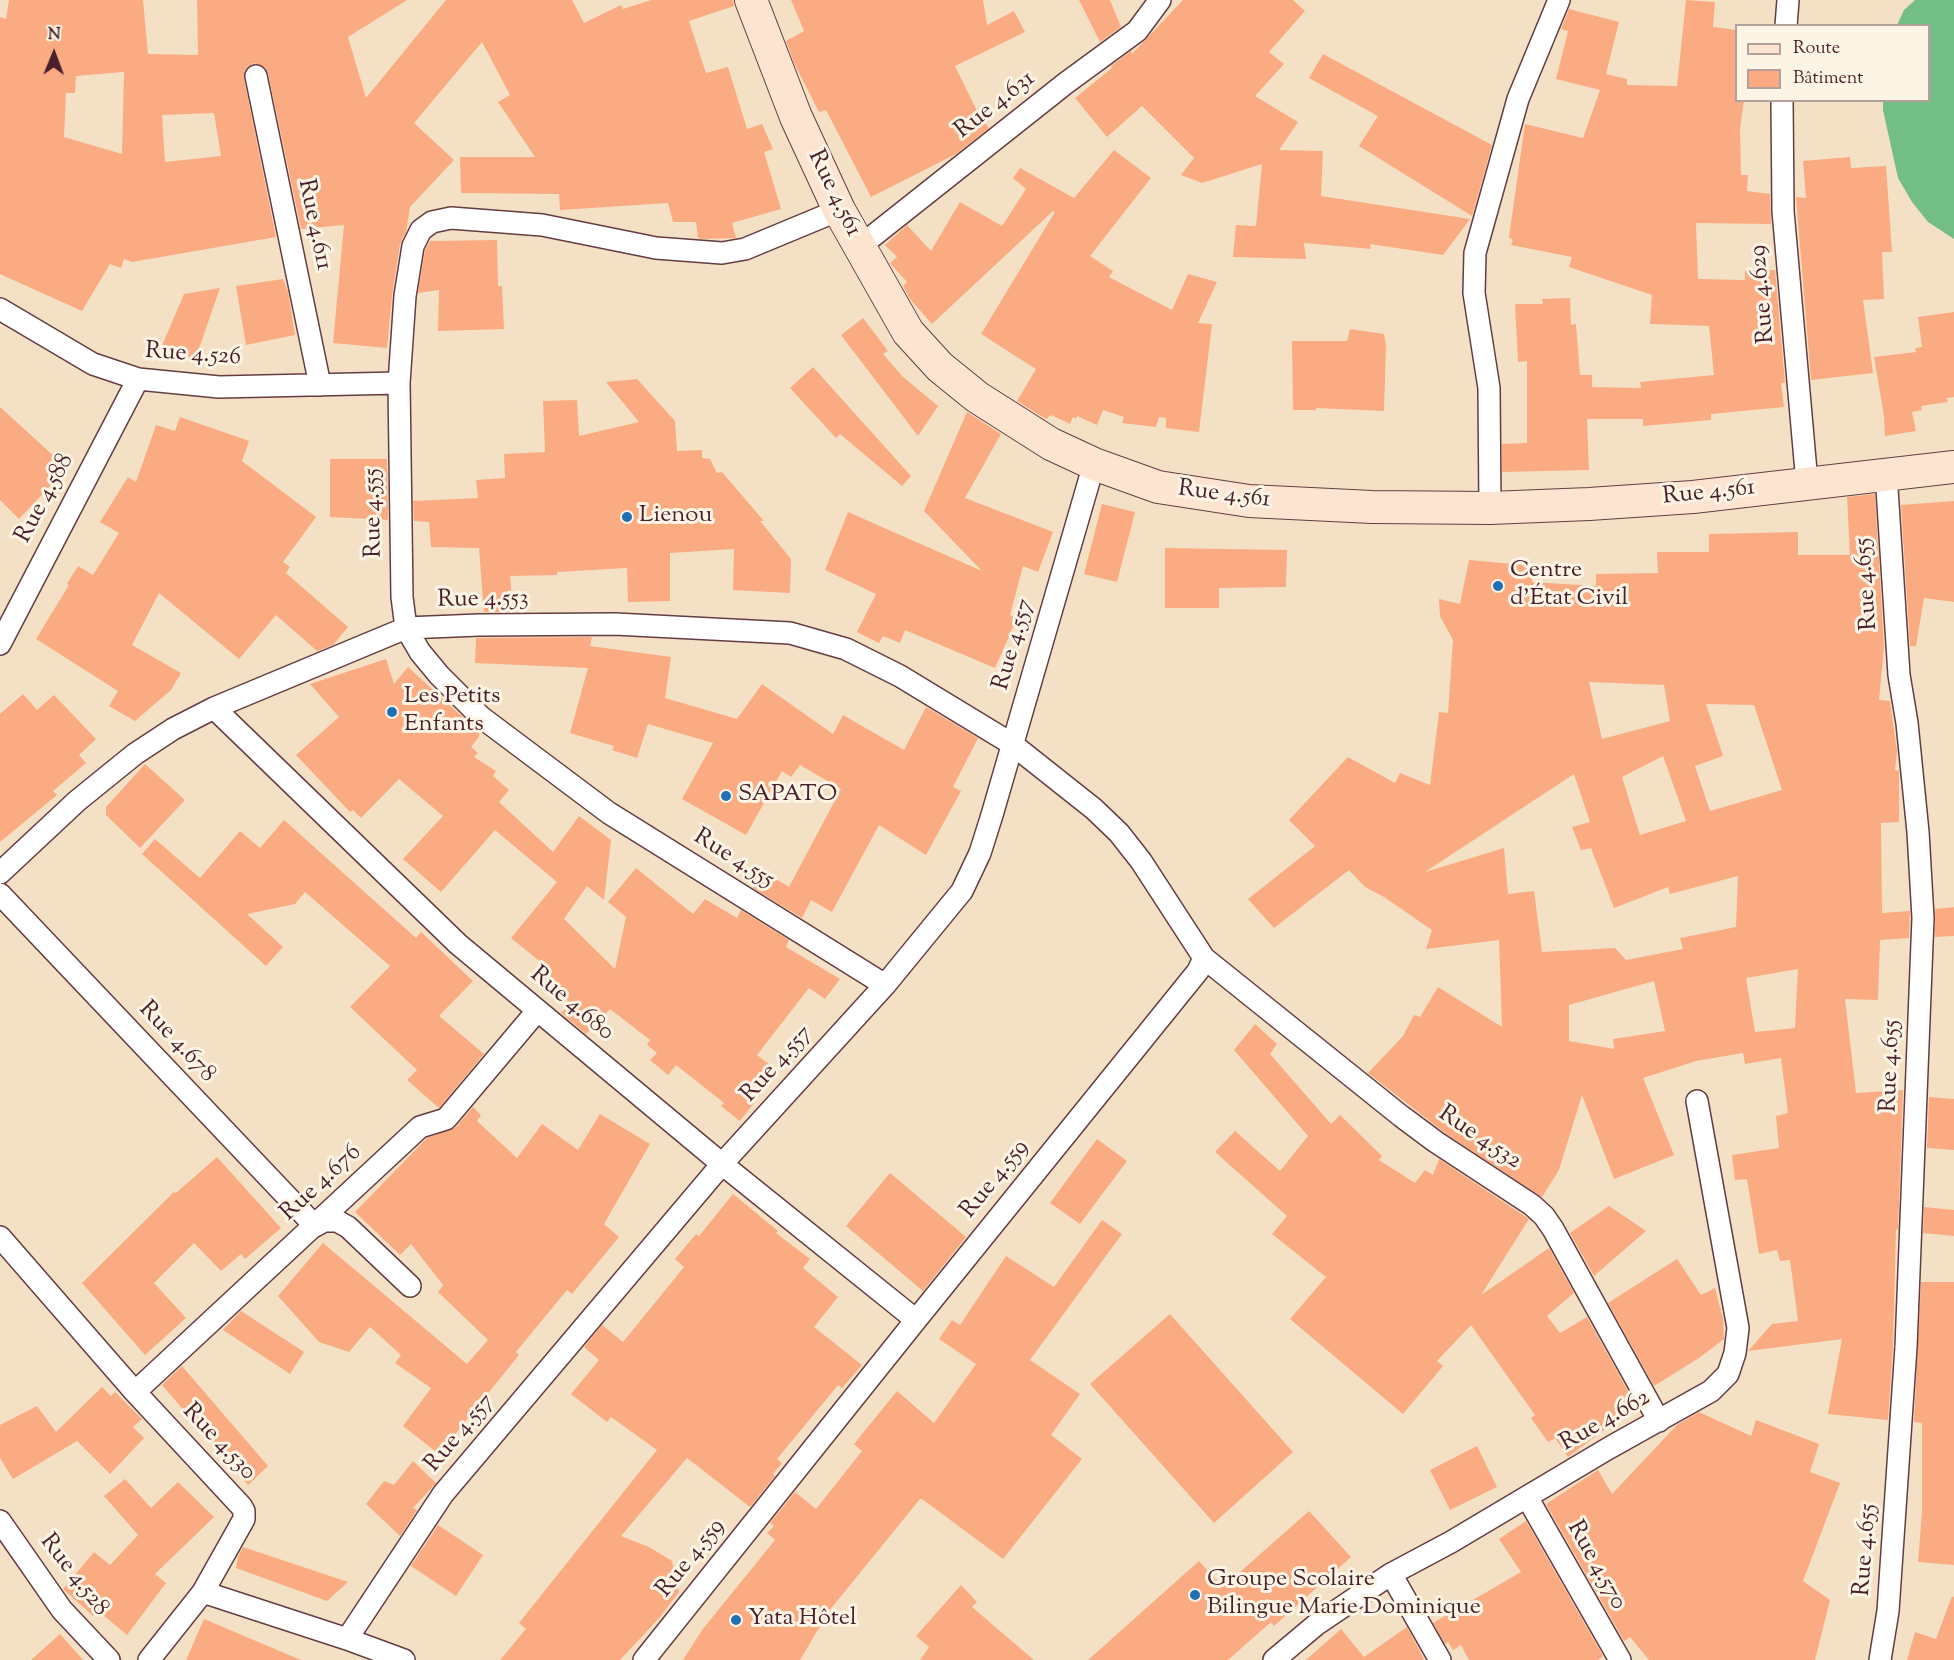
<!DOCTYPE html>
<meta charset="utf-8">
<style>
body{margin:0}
#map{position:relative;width:1954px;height:1660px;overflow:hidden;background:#f4e1c5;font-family:"Sorts Mill Goudy",serif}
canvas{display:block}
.legend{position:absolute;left:1735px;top:24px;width:195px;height:78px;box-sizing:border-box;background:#fcf5e5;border:2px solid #b59f9b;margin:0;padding:8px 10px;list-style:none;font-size:18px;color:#4a1f2b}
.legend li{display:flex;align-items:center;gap:12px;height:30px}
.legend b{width:30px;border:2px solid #b59f9b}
.north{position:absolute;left:24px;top:24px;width:60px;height:60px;-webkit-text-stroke:4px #fcf5e5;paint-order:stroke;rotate:1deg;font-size:16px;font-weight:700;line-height:24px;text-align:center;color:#4a1f2b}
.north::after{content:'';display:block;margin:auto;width:21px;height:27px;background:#4a1f2b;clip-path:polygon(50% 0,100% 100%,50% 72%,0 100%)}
</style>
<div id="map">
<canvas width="1954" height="1660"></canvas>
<ul class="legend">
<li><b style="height:8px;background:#fde4d1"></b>Route</li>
<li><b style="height:16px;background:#faab82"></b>Bâtiment</li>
</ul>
<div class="north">N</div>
</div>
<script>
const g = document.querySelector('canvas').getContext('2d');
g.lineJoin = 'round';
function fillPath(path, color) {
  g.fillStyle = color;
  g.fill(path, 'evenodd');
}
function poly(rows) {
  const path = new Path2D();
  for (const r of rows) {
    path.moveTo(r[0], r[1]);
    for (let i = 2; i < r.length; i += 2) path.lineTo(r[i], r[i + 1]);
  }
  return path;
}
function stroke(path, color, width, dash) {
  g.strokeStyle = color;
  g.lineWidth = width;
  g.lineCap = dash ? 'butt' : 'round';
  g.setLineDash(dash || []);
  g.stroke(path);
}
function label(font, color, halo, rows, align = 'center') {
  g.font = font + ' "Sorts Mill Goudy",serif';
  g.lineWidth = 6;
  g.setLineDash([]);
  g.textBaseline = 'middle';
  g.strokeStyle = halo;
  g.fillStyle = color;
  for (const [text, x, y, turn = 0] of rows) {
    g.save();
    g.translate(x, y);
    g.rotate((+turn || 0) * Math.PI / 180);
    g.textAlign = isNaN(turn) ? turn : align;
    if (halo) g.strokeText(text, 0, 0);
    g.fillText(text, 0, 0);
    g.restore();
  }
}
fillPath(poly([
 [1915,0,1954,0,1954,239,1928,222,1912,202,1898,178,1883,110,1883,101,1928,100,1928,26,1897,25,1904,10]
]), '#72be86');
fillPath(poly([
 [9,0,143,0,148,54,198,55,197,0,407,0,348,37,366,98,446,0,572,0,584,23,621,5,623,9,651,0,733,0,734,6,689,21,706,73,728,67,747,129,762,124,773,149,764,152,781,209,732,223,736,238,701,239,698,238,696,222,673,222,668,203,560,210,559,194,461,193,460,157,535,157,498,102,510,95,482,42,414,123,454,160,410,207,406,232,400,244,392,296,387,348,333,343,344,225,301,229,268,73,265,67,254,63,247,67,244,73,244,79,276,237,132,262,124,259,121,268,110,264,82,311,0,274,0,17,6,19],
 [124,72,122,154,64,137,66,93,75,93,76,76],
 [214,113,221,156,165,162,162,115],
 [791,0,983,0,987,25,1014,11,1025,32,955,66,980,117,989,128,956,154,871,197,826,110,819,112,794,63,786,41,804,31],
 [1079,0,1110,0,1121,27,1100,42],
 [1183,0,1293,0,1305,11,1269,52,1284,64,1255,96,1298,122,1279,150,1323,151,1321,196,1470,219,1443,255,1370,244,1371,249,1304,243,1306,259,1233,257,1236,225,1256,226,1262,164,1202,183,1181,175,1194,158,1142,106,1107,137,1075,98,1112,68,1111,66,1131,51,1132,54],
 [1686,0,1715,2,1713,27,1737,30,1737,100,1744,100,1740,129,1741,175,1748,175,1747,191,1770,194,1771,224,1696,223,1698,279,1745,280,1745,271,1775,270,1785,383,1781,383,1784,407,1711,414,1711,420,1643,426,1643,419,1587,419,1589,470,1502,472,1502,444,1527,443,1527,361,1518,362,1515,304,1543,304,1542,299,1570,298,1571,325,1576,324,1580,375,1592,375,1592,387,1641,388,1640,382,1714,375,1709,326,1650,324,1652,295,1569,267,1572,257,1511,245,1513,240,1509,237,1525,124,1583,138,1600,90,1556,79,1568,31,1561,29,1569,9,1619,22,1606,74,1627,79,1627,85,1677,86],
 [1323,54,1492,145,1472,216,1359,146,1378,116,1309,78],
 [1114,150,1151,178,1090,256,1113,271,1109,277,1172,310,1188,274,1217,282,1198,323,1212,324,1199,432,1166,428,1166,418,1159,417,1156,427,1122,423,1124,417,1103,410,1097,425,1077,416,1076,419,1073,417,1070,424,1051,415,1046,419,1017,401,1036,369,981,334,1055,212,1053,211,932,324,910,299,903,286,907,282,890,263,897,257,885,245,907,225,931,251,960,202,1002,226,1026,189,1013,178,1020,168,1074,198],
 [1850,157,1851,168,1886,166,1892,252,1882,252,1884,299,1863,300,1873,373,1811,380,1796,197,1806,198,1803,161],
 [497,240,498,286,502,286,504,329,438,331,439,290,418,293,425,250,430,241],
 [283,279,288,292,295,335,246,345,236,286],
 [220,288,195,360,161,348,184,294],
 [1954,312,1954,397,1947,398,1948,402,1921,406,1922,410,1912,412,1916,431,1885,436,1884,416,1874,357,1916,352,1915,348,1922,347,1918,317],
 [863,318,888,351,883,354,902,376,938,406,918,436,841,335],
 [1350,329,1384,334,1386,345,1384,411,1316,408,1316,410,1293,410,1292,341,1347,341],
 [813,367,911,476,902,486,840,434,836,438,790,388],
 [637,379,675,421,677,451,702,450,702,458,710,459,717,473,722,472,764,521,760,521,791,559,790,593,733,590,734,549,670,553,670,601,628,602,627,568,557,572,557,575,510,576,513,612,484,612,479,548,431,547,429,522,414,521,413,501,478,498,476,480,505,478,504,454,545,452,543,401,577,400,579,436,639,422,606,382],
 [0,407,67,468,19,519,0,500],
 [967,412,1001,434,965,498,1053,532,1038,572,1023,566,1010,615,1017,618,995,668,905,630,900,643,883,636,879,643,857,632,876,594,825,570,848,512,982,571,924,511],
 [180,417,249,441,242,461,316,517,283,562,290,567,286,573,348,627,333,645,317,651,276,615,239,659,159,593,132,645,181,673,171,690,135,721,109,706,118,691,36,639,69,585,67,584,78,566,93,575,119,533,100,522,128,477,136,482,156,425,175,431],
 [330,459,387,459,388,520,330,517],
 [1875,494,1884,647,1879,700,1890,701,1897,752,1895,770,1899,771,1899,822,1881,823,1882,913,1910,911,1909,938,1880,940,1878,1000,1845,999,1856,1093,1903,1090,1898,1230,1896,1229,1893,1346,1888,1420,1828,1414,1842,1339,1748,1351,1772,1324,1798,1321,1790,1260,1780,1261,1777,1250,1759,1254,1747,1179,1735,1180,1732,1155,1779,1148,1776,1116,1788,1113,1781,1058,1745,1064,1743,1053,1696,1061,1643,1078,1674,1155,1614,1179,1582,1095,1559,1170,1542,1197,1449,1136,1368,1073,1403,1036,1414,1015,1420,1017,1438,987,1502,1027,1499,940,1426,949,1432,930,1384,897,1365,887,1349,870,1274,928,1248,899,1315,846,1289,820,1348,757,1395,783,1400,773,1430,785,1439,712,1448,713,1453,640,1440,616,1439,599,1460,604,1469,560,1534,566,1532,582,1596,586,1596,574,1658,573,1657,552,1709,552,1709,534,1798,532,1798,555,1850,555,1847,497],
 [1589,682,1664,685,1670,721,1602,739],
 [1706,704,1754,705,1782,790,1710,811,1695,766,1723,756],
 [1663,756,1686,821,1640,835,1622,777],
 [1574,774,1590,822,1572,827,1581,850,1591,848,1614,908,1668,887,1670,894,1738,876,1736,927,1680,938,1683,949,1626,960,1615,948,1542,952,1534,891,1508,894,1504,848,1425,872],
 [1798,969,1795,1028,1755,1032,1746,978],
 [1654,981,1665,1031,1613,1039,1614,1049,1569,1041,1569,1005],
 [1954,501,1954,602,1924,598,1916,646,1910,646,1901,505],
 [1102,504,1135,512,1117,582,1084,574],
 [1165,548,1287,550,1286,587,1219,588,1219,608,1165,608],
 [592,637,590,646,671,657,665,698,737,719,762,684,833,734,843,715,904,750,926,707,978,738,953,787,961,791,926,855,879,825,832,912,811,900,802,918,753,888,762,871,789,887,841,789,800,765,791,777,782,771,746,835,682,799,713,743,648,724,637,758,612,750,614,746,570,733,588,668,475,663,476,638],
 [386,659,394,684,408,667,479,732,479,737,471,747,478,753,474,757,496,771,493,776,509,790,499,802,553,852,579,816,611,840,604,900,587,886,564,919,615,969,626,917,608,902,636,868,693,914,705,899,737,918,741,910,789,940,786,947,840,979,825,999,809,988,757,1055,770,1065,747,1097,754,1103,740,1121,721,1106,724,1103,676,1065,668,1075,650,1060,657,1053,647,1045,650,1040,610,1009,586,1034,561,1013,571,1004,536,971,543,964,511,938,557,882,495,830,441,892,403,859,443,816,399,779,361,818,353,810,350,812,296,755,339,717,310,684],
 [23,694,37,710,54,695,96,739,79,755,86,763,53,791,57,795,0,842,0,714],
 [145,764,185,800,140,848,106,815,106,807],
 [284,820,416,938,421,932,473,981,439,1016,484,1054,439,1108,407,1080,417,1070,350,1007,390,966,305,892,295,904,247,914,283,947,266,966,142,854,155,839,200,878,240,831,260,848],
 [1954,907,1954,936,1935,937,1935,909],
 [1255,1024,1277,1044,1270,1054,1331,1124,1340,1115,1382,1156,1379,1160,1415,1183,1425,1170,1433,1175,1439,1159,1529,1219,1481,1295,1549,1248,1574,1293,1547,1316,1560,1333,1587,1317,1636,1406,1568,1457,1555,1438,1548,1442,1531,1418,1535,1415,1471,1325,1437,1361,1443,1366,1403,1414,1290,1319,1326,1277,1272,1234,1287,1216,1215,1152,1235,1131,1280,1171,1308,1136,1234,1050],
 [1929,1097,1954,1099,1954,1150,1927,1148],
 [473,1107,481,1115,477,1121,517,1158,542,1124,578,1150,600,1114,650,1144,604,1224,619,1237,572,1294,567,1290,516,1352,519,1355,439,1454,403,1426,431,1388,395,1363,401,1355,370,1327,349,1352,319,1342,278,1296,323,1243,467,1364,488,1340,438,1292,443,1285,411,1244,400,1255,355,1212,427,1138,455,1128],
 [1097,1139,1127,1161,1080,1224,1050,1203],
 [217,1157,281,1228,245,1259,241,1254,221,1271,194,1243,154,1283,186,1318,145,1355,82,1283,174,1192,176,1193],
 [890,1173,966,1237,923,1291,846,1226],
 [733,1194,778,1231,776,1233,810,1259,803,1268,838,1297,814,1327,862,1365,842,1388,838,1385,777,1459,782,1463,773,1474,775,1476,750,1507,687,1458,621,1536,649,1547,672,1561,679,1592,660,1617,620,1660,500,1660,526,1629,519,1623,657,1450,611,1417,607,1422,571,1394,599,1360,584,1347,602,1325,623,1342,684,1267,675,1259,696,1234,699,1236],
 [1609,1206,1646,1231,1594,1276,1570,1233],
 [1924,1207,1954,1210,1954,1236,1923,1233],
 [1102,1220,1122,1234,1030,1360,1080,1394,1051,1435,1082,1459,1003,1559,922,1499,920,1499,829,1611,800,1660,683,1660,702,1630,775,1540,767,1533,774,1526,770,1523,795,1492,816,1509,862,1451,854,1444,897,1391,934,1423,976,1364,939,1339,952,1320,960,1325,1006,1256,1054,1287],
 [1677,1259,1701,1295,1715,1288,1723,1319,1724,1339,1699,1358,1654,1386,1608,1303],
 [1921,1282,1954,1282,1954,1565,1918,1562,1922,1512,1922,1423,1914,1422],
 [241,1311,304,1352,290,1374,223,1330],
 [1170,1314,1293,1452,1214,1523,1090,1384],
 [182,1366,268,1466,248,1485,162,1385],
 [102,1387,111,1396,115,1392,142,1419,133,1427,144,1438,110,1474,77,1441,13,1479,0,1458,0,1425,37,1406,56,1432],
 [1699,1412,1751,1436,1756,1420,1819,1444,1810,1472,1840,1483,1803,1581,1830,1600,1815,1660,1649,1660,1630,1637,1624,1641,1546,1504,1598,1470,1612,1494,1677,1425],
 [1477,1446,1497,1487,1450,1510,1430,1470],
 [413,1461,436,1483,413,1508,417,1510,400,1536,366,1504,384,1481,394,1485],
 [125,1479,151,1508,178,1482,214,1517,155,1574,166,1583,127,1635,97,1610,93,1616,63,1589,94,1552,110,1565,138,1535,104,1496],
 [1309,1511,1351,1557,1274,1626,1271,1622,1228,1660,1088,1660,1199,1561,1223,1587],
 [1526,1521,1603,1656,1598,1660,1469,1660,1461,1645,1453,1650,1448,1642,1445,1644,1433,1623,1521,1572,1499,1539],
 [438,1525,483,1555,456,1596,411,1566],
 [243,1547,348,1582,327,1601,236,1568,238,1557],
 [961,1585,977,1602,972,1607,1034,1660,920,1660,929,1647,916,1636],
 [1952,1596,1954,1597,1954,1660,1907,1660,1915,1632,1936,1639],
 [204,1619,301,1660,186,1660],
 [1407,1627,1424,1659,1422,1660,1306,1660,1341,1629,1364,1657],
 [60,1634,83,1660,31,1660]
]), '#faab82');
const minor = poly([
 [1786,26,1788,0],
 [256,76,320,385],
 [1782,100,1783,211,1807,483],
 [839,210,745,249,722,253,656,248,542,225,451,218,432,222,421,230,413,246,405,296,399,383,402,597,406,628,420,652,439,675,481,717,609,813,885,985],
 [859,247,1066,83,1137,31,1160,0],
 [0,309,93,364,138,379,219,387,399,383],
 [1490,508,1489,388,1474,293,1475,253,1518,99,1559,0],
 [0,644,138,379],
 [214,708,458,944,722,1164,916,1320],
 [0,873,77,801,135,754,173,729,214,708,406,628,479,625,615,624,790,633,846,649,900,676,1012,744,1094,809,1119,833,1141,861,1204,958,1198,971,916,1320,644,1660],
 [0,894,315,1226,324,1221,337,1221,348,1227,410,1286],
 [1204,958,1401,1116,1436,1142,1532,1205,1544,1216,1553,1229,1659,1421],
 [0,1237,135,1392,241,1506,244,1511,244,1519,203,1592,347,1639,404,1660],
 [135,1392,420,1127,446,1119,537,1011],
 [1527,1497,1620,1660],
 [0,1521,62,1610,109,1660],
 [1391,1574,1440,1660],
 [347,1639,443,1494,722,1164,885,985,962,891,980,853,992,815,1094,464],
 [149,1660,203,1592],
 [1274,1660,1317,1624,1391,1574,1451,1542,1609,1448,1711,1391,1728,1374,1735,1353,1738,1328,1697,1101],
 [1880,1660,1888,1611,1906,1347,1923,918,1918,832,1907,723,1899,675,1886,473]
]);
const secondary = poly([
 [751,0,796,117,839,210,908,332,940,367,977,397,1051,444,1094,464,1158,487,1249,501,1372,507,1490,508,1589,504,1693,497,1954,467]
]);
stroke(minor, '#643c42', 24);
stroke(secondary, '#643c42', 34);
stroke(minor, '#fff', 21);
stroke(secondary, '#fde4d1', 32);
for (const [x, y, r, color] of [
 [627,517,6,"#1f6fb2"],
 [1498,586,6,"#1f6fb2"],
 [392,712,6,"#1f6fb2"],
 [726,796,6,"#1f6fb2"],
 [1195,1595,6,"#1f6fb2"],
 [736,1620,6,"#1f6fb2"]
]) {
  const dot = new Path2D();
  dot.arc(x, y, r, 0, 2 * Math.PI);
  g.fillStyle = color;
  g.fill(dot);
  stroke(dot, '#fcf5e5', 2);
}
label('24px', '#4a1f2b', '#fcf5e5', [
 ["Rue 4.631",996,106,-38],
 ["Rue 4.561",833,194,64],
 ["Rue 4.611",313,225,78],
 ["Rue 4.629",1764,294,-95],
 ["Rue 4.526",193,356,4],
 ["Rue 4.561",1709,494,-6],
 ["Rue 4.561",1224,496,7],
 ["Rue 4.588",46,499,-62],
 ["Rue 4.555",375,513,-91],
 ["Rue 4.655",1868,584,-94],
 ["Rue 4.553",483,601,-1],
 ["Rue 4.557",1015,645,-74],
 ["Rue 4.555",733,860,32],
 ["Rue 4.680",571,1005,40],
 ["Rue 4.678",176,1043,47],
 ["Rue 4.557",778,1065,-48],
 ["Rue 4.655",1892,1066,-88],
 ["Rue 4.532",1479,1139,34],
 ["Rue 4.559",996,1180,-51],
 ["Rue 4.676",322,1184,-43],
 ["Rue 4.662",1606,1422,-30],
 ["Rue 4.557",461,1434,-50],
 ["Rue 4.530",218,1443,47],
 ["Rue 4.655",1867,1550,-86],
 ["Rue 4.559",692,1559,-51],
 ["Rue 4.570",1595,1566,61],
 ["Rue 4.528",73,1576,52]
]);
label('24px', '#4a1f2b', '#fcf5e5', [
 ["Lienou",639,517],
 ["Centre",1510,572],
 ["d'État Civil",1510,600],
 ["Les Petits",404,698],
 ["Enfants",404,726],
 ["SAPATO",738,796],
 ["Groupe Scolaire",1207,1581],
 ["Bilingue Marie Dominique",1207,1609],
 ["Yata Hôtel",748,1620]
], 'left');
</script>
